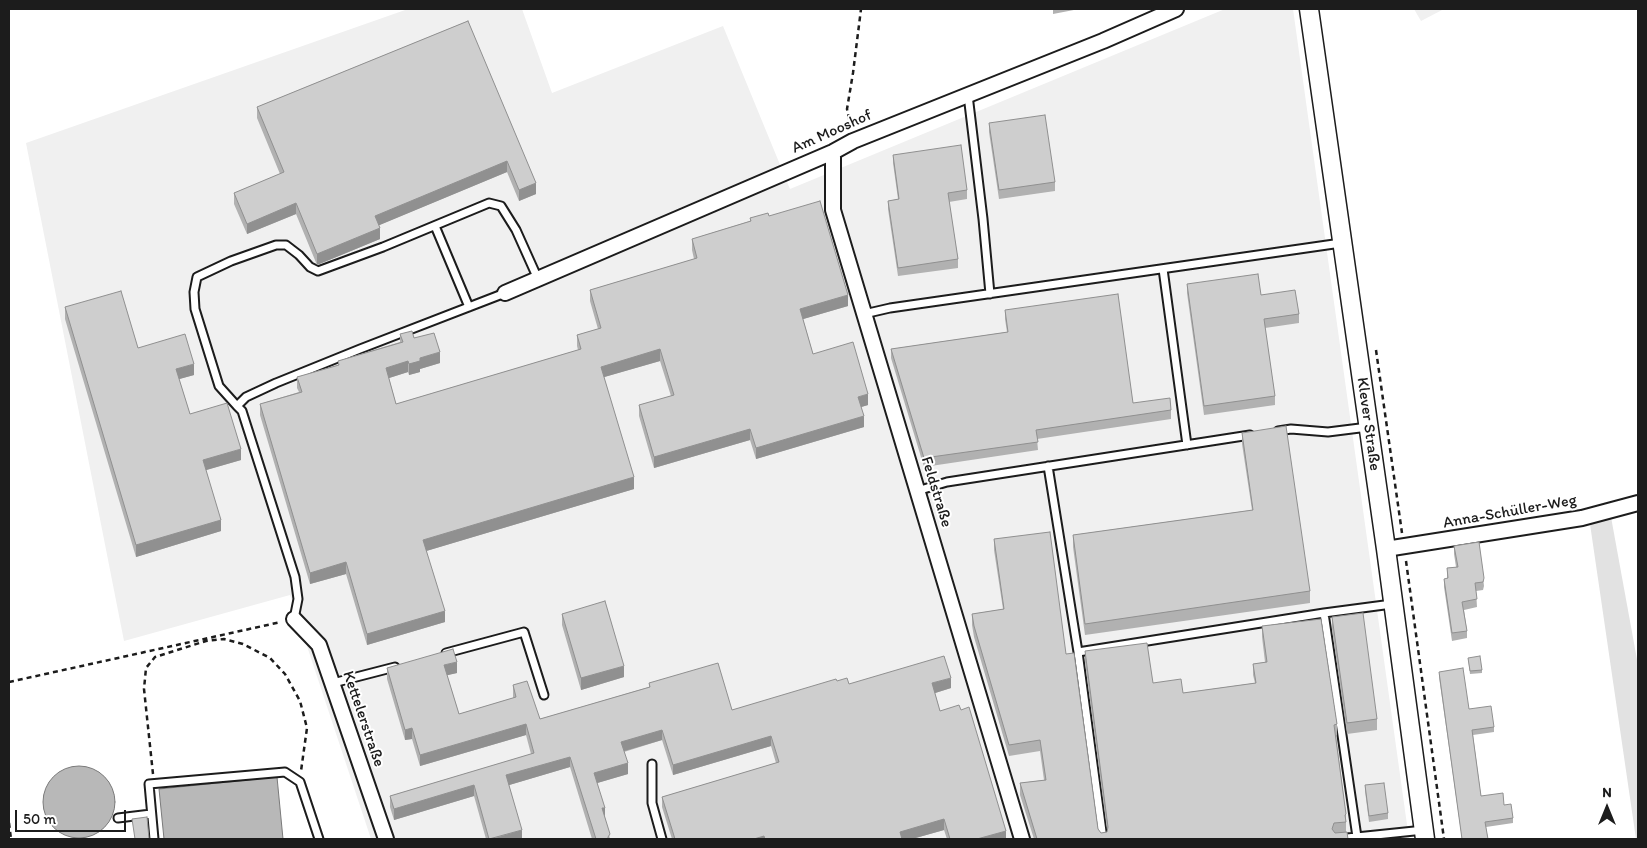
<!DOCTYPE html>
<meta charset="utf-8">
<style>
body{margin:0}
#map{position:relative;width:1647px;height:848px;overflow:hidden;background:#fff;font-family:Itim,sans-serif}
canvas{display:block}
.frame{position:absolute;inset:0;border:10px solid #1c1c1c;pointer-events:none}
.north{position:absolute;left:1582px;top:783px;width:50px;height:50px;-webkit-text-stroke:4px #fff;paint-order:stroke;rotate:0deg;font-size:14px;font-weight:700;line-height:20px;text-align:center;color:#1c1c1c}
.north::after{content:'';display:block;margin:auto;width:18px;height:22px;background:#1c1c1c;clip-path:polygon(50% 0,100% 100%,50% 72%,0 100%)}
.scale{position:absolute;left:15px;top:810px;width:111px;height:22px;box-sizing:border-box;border:2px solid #1c1c1c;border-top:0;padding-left:6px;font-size:15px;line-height:18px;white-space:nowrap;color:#1c1c1c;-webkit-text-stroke:4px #fff;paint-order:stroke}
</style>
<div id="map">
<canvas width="1647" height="848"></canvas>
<div class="frame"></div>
<div class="north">N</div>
<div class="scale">50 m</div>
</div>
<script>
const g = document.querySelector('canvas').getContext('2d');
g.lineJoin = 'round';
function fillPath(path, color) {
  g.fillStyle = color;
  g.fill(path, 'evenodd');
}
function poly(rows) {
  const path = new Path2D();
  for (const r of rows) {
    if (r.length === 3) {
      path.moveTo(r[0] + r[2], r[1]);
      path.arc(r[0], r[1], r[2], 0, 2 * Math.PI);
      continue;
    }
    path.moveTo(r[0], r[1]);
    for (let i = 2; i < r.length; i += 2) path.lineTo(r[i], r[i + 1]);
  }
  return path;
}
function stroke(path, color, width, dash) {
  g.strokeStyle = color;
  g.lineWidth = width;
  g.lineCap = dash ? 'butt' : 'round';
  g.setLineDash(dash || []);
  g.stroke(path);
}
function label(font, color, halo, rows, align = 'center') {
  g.font = font + ' Itim,sans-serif';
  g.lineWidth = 4;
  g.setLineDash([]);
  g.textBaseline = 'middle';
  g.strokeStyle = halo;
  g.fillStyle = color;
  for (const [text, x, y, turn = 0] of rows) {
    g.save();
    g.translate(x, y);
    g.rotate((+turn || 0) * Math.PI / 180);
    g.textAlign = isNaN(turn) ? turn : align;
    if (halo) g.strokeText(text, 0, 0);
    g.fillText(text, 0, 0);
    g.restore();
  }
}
fillPath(poly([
 [408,9,522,9,552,93,723,26,790,189,1225,9,1293,9,1409,839,371,839,290,595,124,641,26,143],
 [1414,9,1444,9,1421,21]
]), '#f0f0f0');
fillPath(poly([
 [1611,517,1638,665,1638,839,1636,839,1590,524]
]), '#e2e2e2');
const water = poly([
 [79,802,36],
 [277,777,283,839,164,839,159,789,277,777]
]);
fillPath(water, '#b8b8b8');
stroke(water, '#7a7a7a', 1);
const service = poly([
 [968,95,983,219,990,294],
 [435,226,469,307],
 [1163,269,1187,445],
 [864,314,890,308,1341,243],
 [237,406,219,386,195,309,194,292,197,277,231,261,276,245,286,245,299,255,310,267,318,271,383,247,489,203,501,206,516,230,538,279],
 [1278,431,1291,429,1328,432,1368,427],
 [1048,466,1078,652,1103,839],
 [917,491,947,482,1250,435],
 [1324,613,1392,604],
 [294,619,298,599,295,577,242,411,237,406,246,397,276,383,360,349,505,293],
 [1078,652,1324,613,1357,837],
 [446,653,524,632,544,695],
 [333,683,395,667],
 [652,764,652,803,662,839],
 [118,818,151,814],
 [154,839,149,784,285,772,300,782,319,839],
 [1337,839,1424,830]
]);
const minor = poly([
 [833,152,833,210,1022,839],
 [505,293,833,152,853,141,1103,41,1176,9],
 [1386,549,1582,518,1638,503],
 [294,619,319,645,386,839]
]);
const tertiary = poly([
 [1309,9,1386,549,1425,839]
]);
stroke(service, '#1c1c1c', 11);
stroke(minor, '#1c1c1c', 18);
stroke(tertiary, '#1c1c1c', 21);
stroke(poly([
 [851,128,847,109,853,73,861,9],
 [1376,350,1402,533],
 [1406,561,1444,839],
 [9,682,281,622],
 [153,774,144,689,146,668,155,657,206,641,224,639,243,644,270,658,285,674,300,701,307,728,301,771],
 [9,823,11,839]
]), '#1c1c1c', 2.5, [5, 4]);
stroke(service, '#fff', 7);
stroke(minor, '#fff', 14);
stroke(tertiary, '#fff', 18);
fillPath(poly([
 [1053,9,1079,9,1053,14],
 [468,21,536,194,519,201,507,172,379,225,380,239,317,265,296,214,247,234,234,204,234,193,280,174,257,118,257,107],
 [989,123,1055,182,1055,191,999,199,989,132],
 [893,155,967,190,967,199,949,202,958,259,958,268,898,276,888,209,888,201,898,199,893,163],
 [769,216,848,306,803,319,813,354,868,405,861,407,864,427,756,459,750,440,654,468,639,416,639,405,671,396,660,361,604,377,634,489,426,551,445,622,367,645,346,574,310,584,260,415,260,404,299,392,297,388,297,377,338,365,338,361,400,342,400,334,414,338,440,363,420,369,420,372,409,375,408,372,389,378,396,404,578,350,577,346,577,335,598,329,590,301,590,290,694,259,692,250,692,239,750,221,750,218],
 [1187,284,1261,295,1299,314,1299,323,1265,328,1275,396,1275,405,1204,415,1187,293],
 [65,307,138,348,194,375,179,379,190,414,241,460,206,470,221,531,136,557,65,319],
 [1005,310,1133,403,1171,410,1171,419,1037,439,1038,450,924,467,891,358,891,349,1007,332,1005,319],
 [1242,433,1310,591,1310,603,1085,635,1073,547,1073,535,1252,510,1242,444],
 [994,539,1066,654,1098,829,1101,833,1107,832,1107,830,1085,662,1085,651,1153,683,1183,693,1255,683,1253,675,1253,664,1265,662,1262,637,1262,626,1337,724,1337,735,1336,736,1346,814,1346,832,1348,839,1034,839,1020,795,1020,783,1044,780,1040,751,1009,756,974,637,972,625,972,614,1003,609,994,550],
 [1479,542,1484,586,1483,590,1476,591,1477,607,1464,610,1467,631,1467,638,1452,641,1444,587,1444,579,1447,579,1447,568,1456,567,1454,554,1454,546],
 [562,614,624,677,581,690,562,625],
 [1332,617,1377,719,1377,730,1347,734,1332,629],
 [1468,658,1482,670,1482,673,1470,674],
 [387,668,457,673,447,675,459,714,513,698,513,685,540,719,649,687,649,683,732,710,837,681,849,684,951,688,935,693,940,711,1006,839,947,839,944,830,912,839,672,839,662,807,662,797,776,763,771,746,673,775,662,740,624,752,628,774,597,783,610,839,592,839,570,767,509,785,522,839,486,839,474,796,394,820,390,807,390,796,531,754,526,735,420,766,412,739,405,740,387,679],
 [1439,672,1469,709,1494,727,1494,732,1473,735,1481,796,1504,805,1513,818,1513,823,1486,827,1488,839,1462,839,1439,677],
 [1365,785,1388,813,1388,819,1369,822,1365,791]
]), '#b1b1b1');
fillPath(poly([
 [507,161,507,172,375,227,375,216],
 [536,183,536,194,519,201,519,190],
 [296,203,296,214,247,234,247,224],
 [380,228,380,239,317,265,317,254],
 [848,295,848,306,800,320,800,309],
 [660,349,660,361,601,378,601,367],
 [440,352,440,363,420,369,420,372,409,375,409,364,420,358],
 [408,361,408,372,386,379,386,368],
 [194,364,194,375,176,380,176,369],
 [868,394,868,405,858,408,858,397],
 [864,416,864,427,756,459,756,448],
 [750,429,750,440,654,468,654,457],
 [241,449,241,460,203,471,203,460],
 [634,477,634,489,423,552,423,540],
 [221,520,221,531,136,557,136,545],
 [346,562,346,574,310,584,310,573],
 [445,611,445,622,367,645,367,634],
 [457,662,457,673,444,676,444,665],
 [624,666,624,677,581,690,581,678],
 [951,678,951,688,932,694,932,683],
 [526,724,526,735,420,766,420,755],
 [412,728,412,739,405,740,405,730],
 [662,730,662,740,621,752,621,742],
 [771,736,771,746,673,775,673,765],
 [570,757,570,767,506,786,506,775],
 [628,763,628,774,594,784,594,773],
 [474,785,474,796,394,820,394,809],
 [602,808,605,808,605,818],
 [944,819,944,830,912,839,900,839,900,832],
 [522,830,522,839,492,839],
 [1006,831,1006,839,977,839],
 [764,836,764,839,754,839]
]), '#909090');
const building = poly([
 [468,21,536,183,519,190,507,161,375,216,380,228,317,254,296,203,247,224,234,193,284,172,257,107,468,21],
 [1045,115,1055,182,999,190,989,123,1045,115],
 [961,145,967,190,948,193,958,259,898,268,888,201,899,199,893,155,961,145],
 [820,201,848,295,800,309,813,354,853,342,868,394,858,397,864,416,756,448,750,429,654,457,639,405,674,395,660,349,601,367,634,477,423,540,445,611,367,634,346,562,310,573,260,404,302,392,297,377,339,365,338,361,403,342,400,334,412,331,414,338,434,333,440,352,420,358,420,361,409,364,408,361,386,368,396,404,581,349,577,335,601,328,590,290,697,258,692,239,751,221,750,218,768,213,769,216,820,201],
 [1258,274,1261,295,1295,290,1299,314,1264,319,1275,396,1204,406,1187,284,1258,274],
 [121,291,138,348,185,334,194,364,176,369,190,414,227,403,241,449,203,460,221,520,136,545,65,307,121,291],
 [1118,294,1133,403,1170,398,1171,410,1036,430,1038,442,924,458,891,349,1008,332,1005,310,1118,294],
 [1286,426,1310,591,1085,624,1073,535,1253,510,1242,433,1286,426],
 [1050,532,1066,654,1074,653,1098,829,1101,833,1107,832,1108,827,1085,651,1147,643,1153,683,1181,679,1183,693,1256,683,1253,664,1267,662,1262,626,1321,619,1337,724,1334,725,1346,814,1345,815,1346,822,1334,823,1332,829,1335,833,1347,832,1348,839,1037,839,1020,783,1046,780,1040,740,1009,745,974,626,972,614,1004,609,994,539,1050,532],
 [1479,542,1484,578,1483,582,1475,583,1477,599,1462,602,1467,631,1452,633,1444,579,1448,578,1447,568,1458,567,1454,546,1479,542],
 [605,601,624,666,581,678,562,614,605,601],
 [1363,613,1377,719,1347,723,1332,617,1363,613],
 [453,649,457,662,444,665,459,714,516,697,513,685,527,681,540,719,650,687,649,683,718,663,732,710,836,679,837,681,847,678,849,684,944,656,951,678,932,683,940,711,959,705,961,710,969,707,1006,831,977,839,950,839,944,819,900,832,902,839,765,839,764,836,754,839,675,839,662,797,779,762,771,736,673,765,662,730,621,742,628,763,594,773,605,808,602,808,610,834,608,837,608,839,596,839,570,757,506,775,522,830,489,839,474,785,394,809,390,796,534,753,526,724,420,755,412,728,405,730,387,668,453,649],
 [1480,656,1482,670,1470,671,1468,658,1480,656],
 [1463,668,1469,709,1491,706,1494,727,1472,730,1481,796,1503,793,1504,805,1511,804,1513,818,1485,822,1488,839,1462,839,1439,672,1463,668],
 [1384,783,1388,813,1369,816,1365,785,1384,783],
 [147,817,149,839,135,839,132,819,147,817]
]);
fillPath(building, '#cecece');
stroke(building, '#909090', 1);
label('16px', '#1c1c1c', '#fff', [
 ["Am Mooshof",832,132,-24],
 ["Klever Straße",1368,424,82],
 ["Feldstraße",936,492,73],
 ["Anna-Schüller-Weg",1510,512,-10],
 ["Kettelerstraße",363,719,71]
]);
</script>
